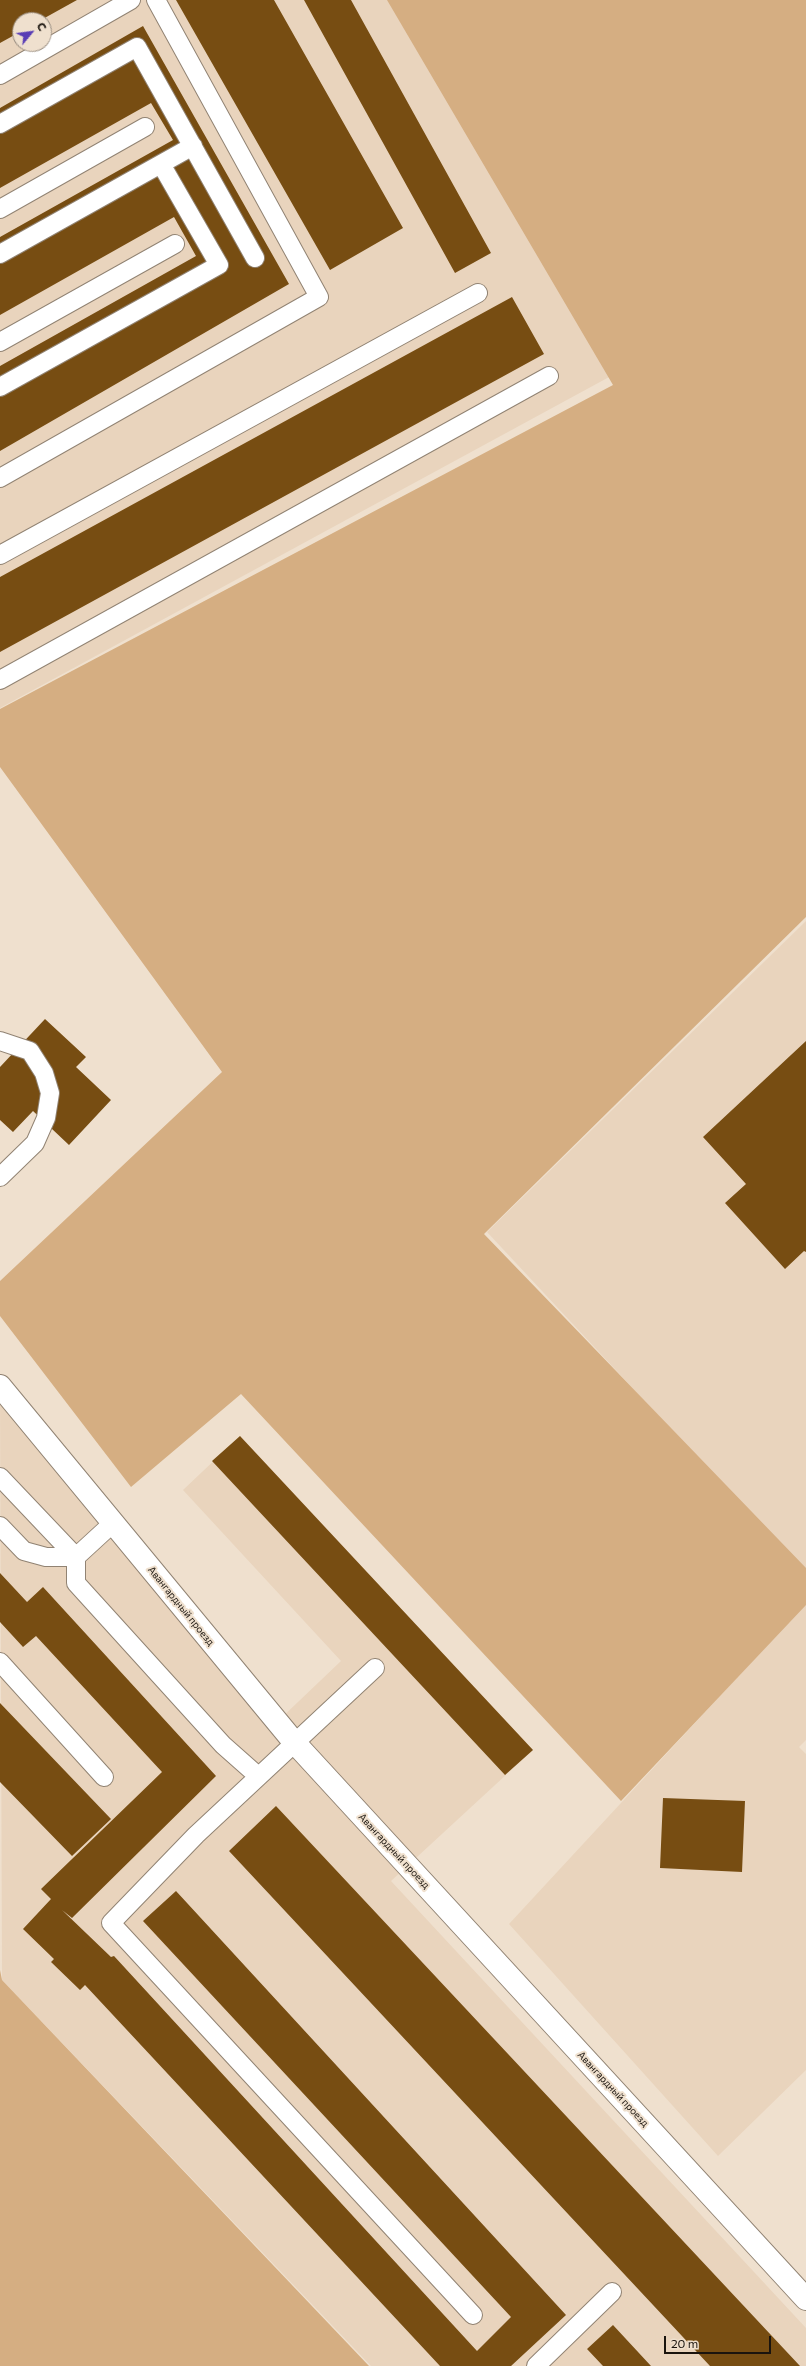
<!DOCTYPE html>
<meta charset="utf-8">
<style>
body{margin:0}
#map{position:relative;width:806px;height:2366px;overflow:hidden;background:#efe0ce;font-family:Commissioner,sans-serif}
canvas{display:block}
.north{position:absolute;left:12px;top:12px;width:40px;height:40px;box-sizing:border-box;background:#efe0ce;border:1px solid #9a8e81;border-radius:50%;rotate:61deg;font-size:11px;font-weight:700;line-height:16px;text-align:center;color:#1a140e}
.north::after{content:'';display:block;margin:auto;width:14px;height:18px;background:#593db5;clip-path:polygon(50% 0,100% 100%,50% 72%,0 100%)}
.scale{position:absolute;left:664px;top:2336px;width:107px;height:18px;box-sizing:border-box;border:2px solid #1a140e;border-top:0;padding-left:5px;font-size:12px;line-height:14px;white-space:nowrap;color:#1a140e;-webkit-text-stroke:3px #efe0ce;paint-order:stroke}
</style>
<div id="map">
<canvas width="806" height="2366"></canvas>
<div class="north">С</div>
<div class="scale">20 m</div>
</div>
<script>
const g = document.querySelector('canvas').getContext('2d');
g.lineJoin = 'round';
function fillPath(path, color) {
  g.fillStyle = color;
  g.fill(path, 'evenodd');
}
function poly(rows) {
  const path = new Path2D();
  for (const r of rows) {
    path.moveTo(r[0], r[1]);
    for (let i = 2; i < r.length; i += 2) path.lineTo(r[i], r[i + 1]);
  }
  return path;
}
function stroke(path, color, width, dash) {
  g.strokeStyle = color;
  g.lineWidth = width;
  g.lineCap = dash ? 'butt' : 'round';
  g.setLineDash(dash || []);
  g.stroke(path);
}
function label(font, color, halo, rows, align = 'center') {
  g.font = font + ' Commissioner,sans-serif';
  g.lineWidth = 4;
  g.setLineDash([]);
  g.textBaseline = 'middle';
  g.strokeStyle = halo;
  g.fillStyle = color;
  for (const [text, x, y, turn = 0] of rows) {
    g.save();
    g.translate(x, y);
    g.rotate((+turn || 0) * Math.PI / 180);
    g.textAlign = isNaN(turn) ? turn : align;
    if (halo) g.strokeText(text, 0, 0);
    g.fillText(text, 0, 0);
    g.restore();
  }
}
fillPath(poly([
 [0,0,388,0,611,376,0,708],
 [20,20,44,20,44,44,20,44],
 [806,921,806,1574,487,1232],
 [0,1386,277,1722,341,1661,183,1490,240,1436,533,1750,391,1881,806,2328,806,2366,371,2366,2,1980],
 [806,1603,806,1740,799,1747,806,1754,806,2070,718,2156,509,1924]
]), '#e9d4bd');
fillPath(poly([
 [387,0,806,0,806,917,484,1234,806,1568,806,1605,621,1801,241,1394,131,1487,0,1316,0,1281,222,1072,0,767,0,709,613,385],
 [0,1970,2,1980,369,2366,0,2366]
]), '#d5ae82');
fillPath(poly([
 [0,0,77,0,41,20,20,20,20,32,0,43],
 [176,0,274,0,403,228,330,270],
 [304,0,351,0,491,253,455,273],
 [143,26,289,284,0,451,0,366,196,256,174,217,0,315,0,237,173,140,151,103,0,188,0,108],
 [512,297,544,354,0,652,0,577],
 [45,1019,86,1057,76,1067,111,1100,69,1145,33,1111,13,1132,0,1120,0,1067],
 [806,1041,806,1252,804,1251,785,1269,725,1203,746,1184,703,1137],
 [240,1436,533,1750,505,1775,212,1461],
 [0,1573,27,1602,43,1587,216,1776,72,1918,62,1910,111,1957,114,1956,477,2351,511,2317,143,1921,176,1891,566,2315,511,2366,440,2366,85,1985,80,1990,51,1962,54,1959,23,1929,51,1899,41,1889,162,1772,36,1636,23,1647,0,1622],
 [0,1703,111,1819,72,1856,0,1782],
 [663,1798,745,1801,742,1872,660,1868],
 [276,1806,800,2366,710,2366,229,1851],
 [613,2325,651,2366,603,2366,587,2349]
]), '#774d12');
const service = poly([
 [0,75,131,0],
 [0,124,137,47,255,258],
 [0,209,145,127],
 [0,254,193,146],
 [0,342,175,244],
 [0,387,219,265,161,164],
 [0,478,319,297,156,0],
 [0,555,478,293],
 [0,680,549,376],
 [0,1041,30,1051,44,1073,50,1093,46,1118,35,1143,0,1177],
 [0,1477,76,1557,46,1557,24,1551,0,1526],
 [113,1523,76,1557,76,1583,223,1745,258,1776],
 [0,1662,104,1777],
 [375,1668,196,1835,111,1923,473,2315],
 [536,2366,612,2292]
]);
const minor = poly([
 [0,1386,294,1742,806,2299]
]);
stroke(service, '#918373', 20);
stroke(minor, '#918373', 24);
stroke(service, '#fff', 18);
stroke(minor, '#fff', 22);
label('10px', '#1a140e', '#efe0ce', [
 ["Авангардный проезд",181,1606,51],
 ["Авангардный проезд",394,1851,47],
 ["Авангардный проезд",613,2089,47]
]);
</script>
